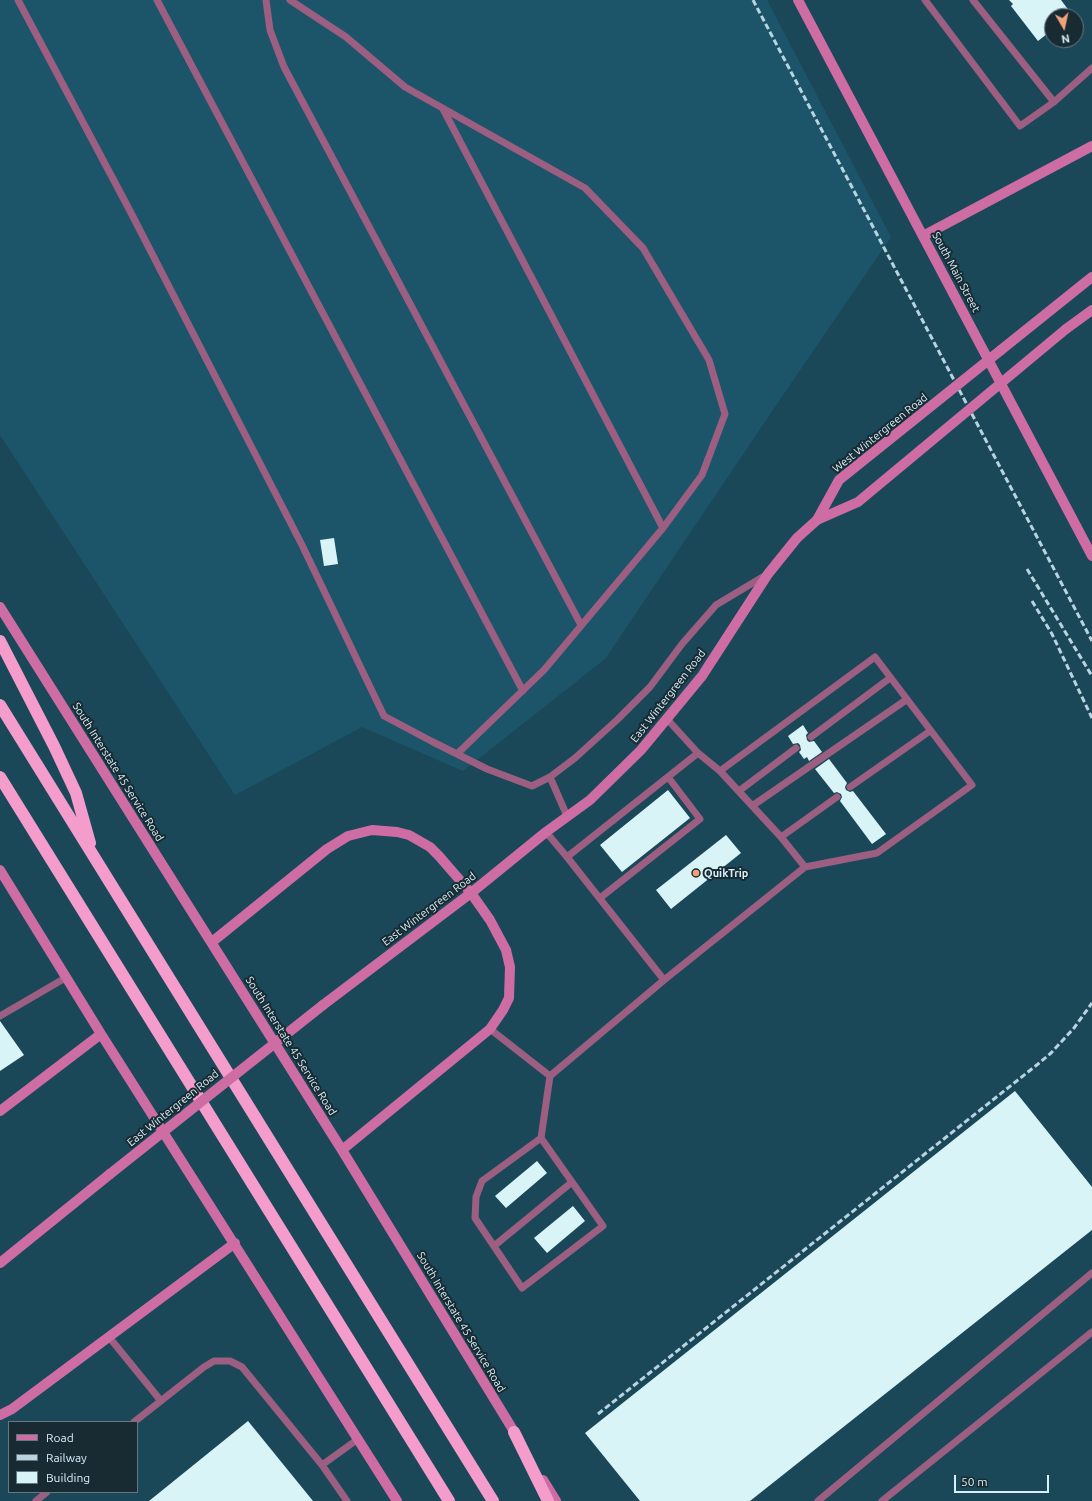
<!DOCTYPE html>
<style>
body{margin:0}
#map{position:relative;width:1092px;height:1501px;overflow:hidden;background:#1a4859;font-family:Ubuntu,sans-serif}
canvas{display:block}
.legend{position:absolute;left:8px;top:1421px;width:130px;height:72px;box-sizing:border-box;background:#182b33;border:1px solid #657983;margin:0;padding:5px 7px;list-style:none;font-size:12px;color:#d8effa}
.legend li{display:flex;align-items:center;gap:8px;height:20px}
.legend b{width:20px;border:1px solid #657983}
.north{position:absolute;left:1044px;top:8px;width:40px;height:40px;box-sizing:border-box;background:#182b33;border:1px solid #657983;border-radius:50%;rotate:171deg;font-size:11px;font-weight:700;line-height:16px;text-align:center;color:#d8effa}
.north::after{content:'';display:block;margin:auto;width:14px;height:18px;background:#f1a27b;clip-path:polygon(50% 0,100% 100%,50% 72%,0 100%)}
.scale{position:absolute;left:954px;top:1475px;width:95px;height:18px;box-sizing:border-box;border:2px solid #d8effa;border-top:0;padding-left:5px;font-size:12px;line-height:14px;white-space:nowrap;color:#d8effa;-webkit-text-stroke:3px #182b33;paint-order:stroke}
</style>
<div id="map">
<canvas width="1092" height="1501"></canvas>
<ul class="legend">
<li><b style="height:5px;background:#cd6da3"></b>Road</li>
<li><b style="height:5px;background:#b9d4e0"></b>Railway</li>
<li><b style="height:11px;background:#d9f4f7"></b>Building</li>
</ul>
<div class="north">N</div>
<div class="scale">50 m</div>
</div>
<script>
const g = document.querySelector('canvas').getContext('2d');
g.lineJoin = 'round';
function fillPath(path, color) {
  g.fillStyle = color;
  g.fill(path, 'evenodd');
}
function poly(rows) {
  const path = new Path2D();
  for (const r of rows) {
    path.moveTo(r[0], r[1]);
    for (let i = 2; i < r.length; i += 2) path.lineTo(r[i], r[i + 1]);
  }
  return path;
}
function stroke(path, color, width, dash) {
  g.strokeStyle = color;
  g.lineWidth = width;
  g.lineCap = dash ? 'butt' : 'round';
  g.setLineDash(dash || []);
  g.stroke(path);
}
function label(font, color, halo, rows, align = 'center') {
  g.font = font + ' Ubuntu,sans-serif';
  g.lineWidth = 4;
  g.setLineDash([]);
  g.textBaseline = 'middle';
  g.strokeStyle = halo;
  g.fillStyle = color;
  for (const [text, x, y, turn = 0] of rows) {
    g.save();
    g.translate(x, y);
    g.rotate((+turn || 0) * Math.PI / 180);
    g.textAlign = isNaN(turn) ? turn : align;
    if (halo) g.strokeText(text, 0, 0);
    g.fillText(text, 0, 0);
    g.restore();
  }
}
fillPath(poly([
 [0,0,767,0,891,237,781,398,605,659,463,771,362,727,235,795,0,435]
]), '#1c5569');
fillPath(poly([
 [1009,0,1061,0,1073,16,1052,16,1052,30,1038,41,1011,6,1013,4],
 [334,538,338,564,324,566,320,540],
 [803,725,808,733,806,735,807,740,809,742,814,741,822,752,809,761,807,757,804,759,799,752,801,750,800,745,798,743,793,744,788,736],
 [829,759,847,783,845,787,846,790,850,792,853,791,886,834,872,844,840,801,842,797,841,794,837,792,834,793,815,769],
 [668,790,690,818,622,872,600,845],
 [726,835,741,853,671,909,656,890],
 [0,1021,24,1055,0,1071],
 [1015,1091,1092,1187,1092,1230,750,1501,640,1501,585,1433],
 [537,1161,547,1173,506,1208,495,1196],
 [573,1206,585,1221,547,1253,534,1238],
 [248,1421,313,1501,149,1501]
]), '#d9f4f7');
stroke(poly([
 [18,0,129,209,302,545,384,716,433,742,487,769,532,786,550,777,575,758,618,719,650,687,682,644,716,605,766,575],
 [157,0,523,691],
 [266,0,270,30,284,67,581,625],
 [290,0,346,37,405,87,585,188,643,248,709,360,725,414,702,475,663,528,544,670,457,754],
 [925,0,1020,126,1054,102,1092,68],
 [973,0,1054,102],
 [443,109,663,528],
 [811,737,890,678],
 [720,771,781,837,805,867],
 [550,777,567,816],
 [850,787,930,731],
 [739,791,796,748],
 [752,806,906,700],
 [546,832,567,857,664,980],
 [781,837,837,797],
 [567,857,698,753],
 [600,898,700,819,668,777],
 [0,1016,67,977],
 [490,1029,550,1076,664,980,805,867,877,853,972,785,875,657,720,771,698,753,667,719],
 [541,1138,482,1181,476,1197,475,1218,522,1288,603,1226,541,1138,550,1076],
 [494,1246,572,1182],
 [109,1337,161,1401],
 [134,1422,204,1367,214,1361,230,1361,242,1367,322,1465,347,1501],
 [322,1465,358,1439],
 [36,1501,47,1492],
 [818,1501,1092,1273],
 [882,1501,1092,1332]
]), '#9c5f81', 7);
stroke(poly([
 [798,0,1092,556],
 [923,236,1092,146],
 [1066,329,1092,310],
 [1001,350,1092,277],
 [0,607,342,1150,518,1438],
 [0,870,101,1034,397,1501],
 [212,942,327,849,348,836,372,830,397,832,409,835,430,847,439,856,471,893,490,920,506,950,510,967,509,998,503,1010,490,1029,342,1150],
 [323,1005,471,893,546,832,590,800,641,750,702,676,768,574,797,538,817,520],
 [0,1111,101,1034],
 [0,1263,110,1174],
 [0,1415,12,1409,235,1243],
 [543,1480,556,1501]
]), '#cd6da3', 10);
stroke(poly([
 [0,641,54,746,76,793,90,843],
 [0,705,493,1501],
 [0,777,449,1501],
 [514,1432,548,1501]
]), '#f49ccb', 12);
stroke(poly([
 [753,0,1092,641],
 [1027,569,1092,676],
 [1032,601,1052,634,1092,718],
 [598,1414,1038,1064,1051,1053,1074,1028,1092,1003]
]), '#b9d4e0', 3, [6, 3]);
stroke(poly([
 [817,520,858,502,1066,329],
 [817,520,839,480,1001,350],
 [110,1174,323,1005]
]), '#cd6da3', 10);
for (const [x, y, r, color] of [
 [696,873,4,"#f1a27b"]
]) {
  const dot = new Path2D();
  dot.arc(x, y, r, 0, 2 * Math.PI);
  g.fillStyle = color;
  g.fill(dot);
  stroke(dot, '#182b33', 1.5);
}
label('11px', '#d8effa', '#182b33', [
 ["South Main Street",956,272,62],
 ["West Wintergreen Road",880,433,-39],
 ["East Wintergreen Road",668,696,-52],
 ["South Interstate 45 Service Road",118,772,58],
 ["East Wintergreen Road",429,909,-37],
 ["South Interstate 45 Service Road",291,1046,58],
 ["East Wintergreen Road",173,1108,-39],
 ["South Interstate 45 Service Road",461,1322,59]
]);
label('bold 11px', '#d8effa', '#182b33', [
 ["QuikTrip",704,873]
], 'left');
</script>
